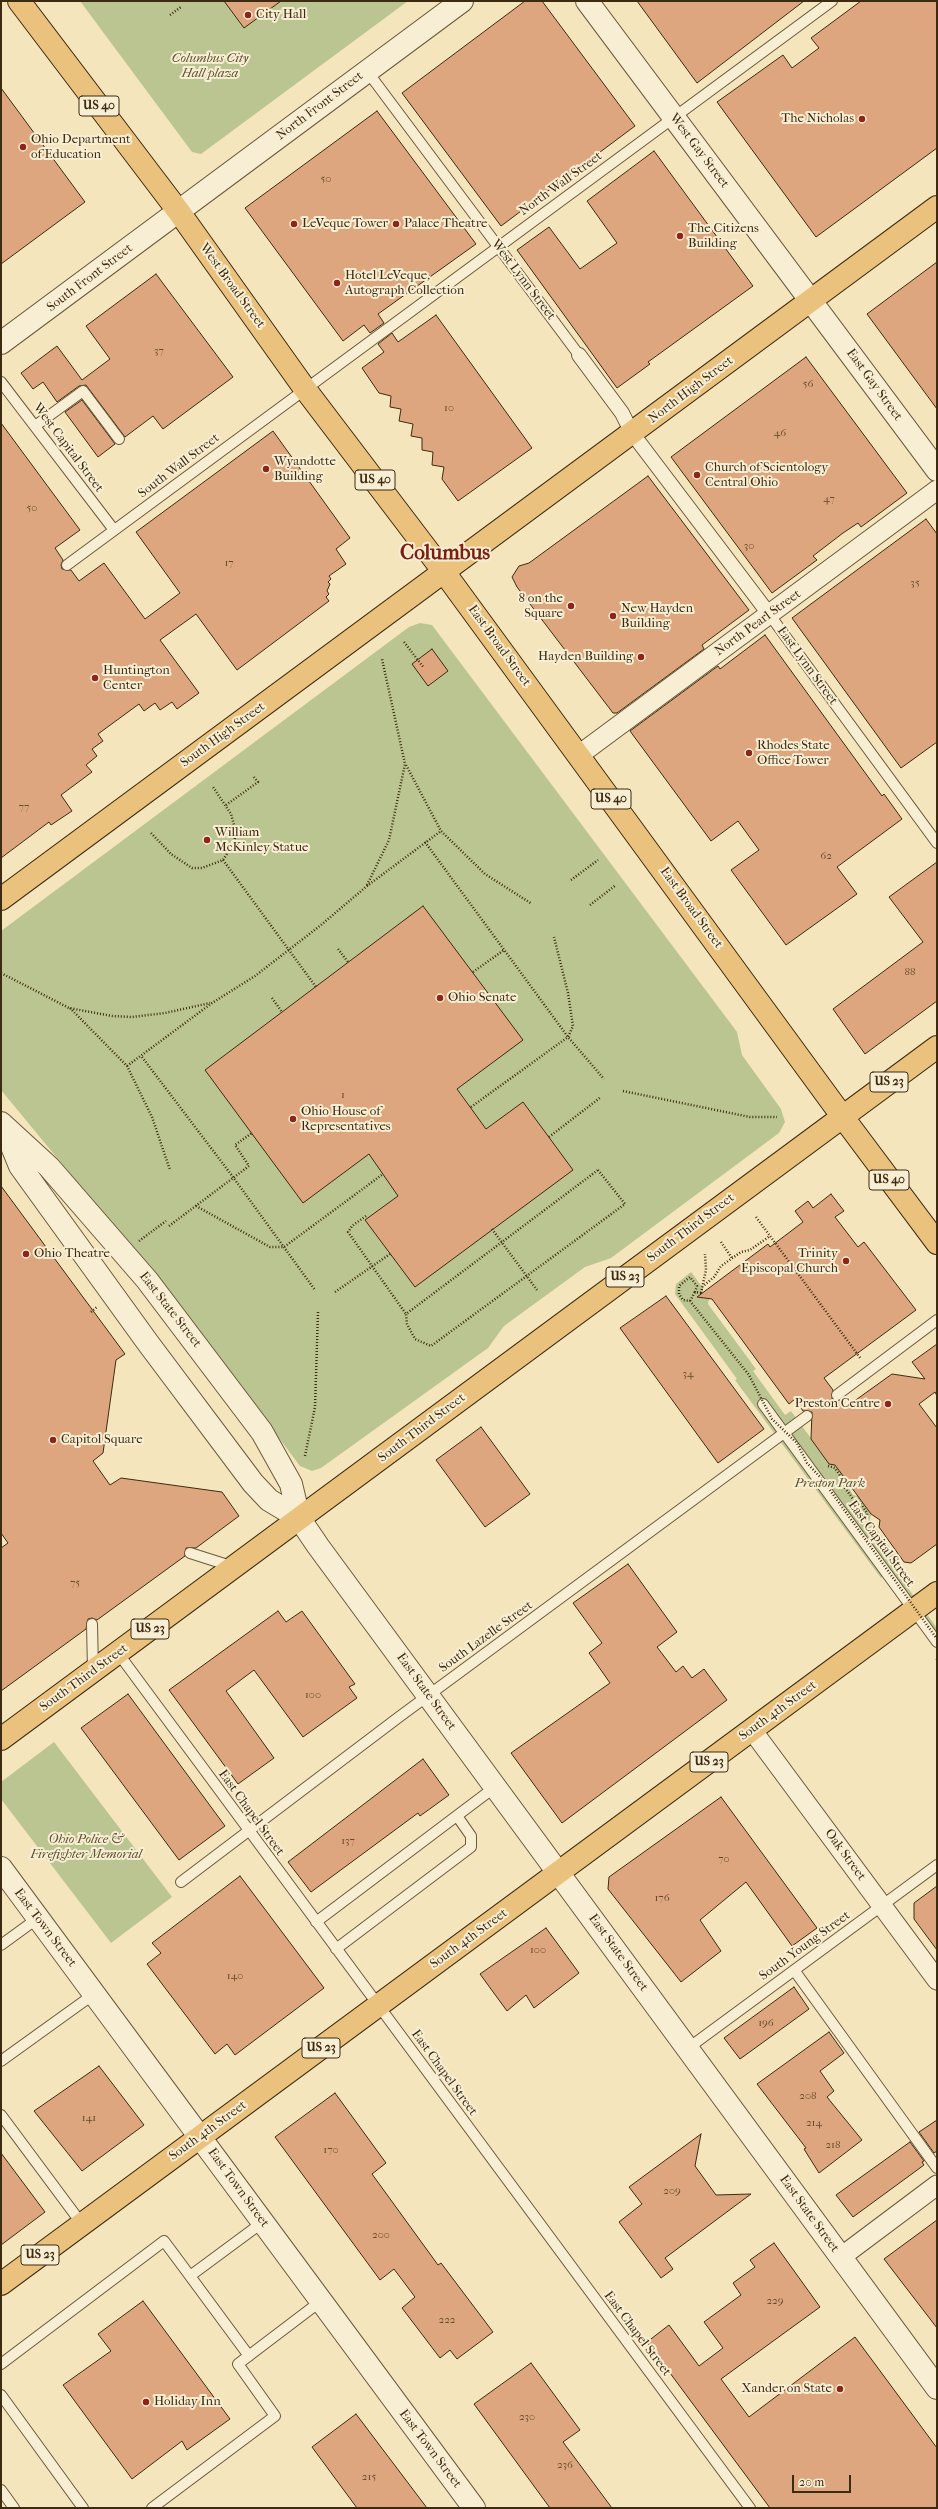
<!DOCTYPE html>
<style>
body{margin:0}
#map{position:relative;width:938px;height:2509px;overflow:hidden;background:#f5e5bc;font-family:"IM FELL French Canon",serif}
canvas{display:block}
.frame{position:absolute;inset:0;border:2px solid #3d2b11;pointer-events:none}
.scale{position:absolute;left:792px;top:2475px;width:59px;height:18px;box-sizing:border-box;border:2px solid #3d2b11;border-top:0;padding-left:5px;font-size:12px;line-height:14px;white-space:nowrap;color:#3d2b11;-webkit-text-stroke:3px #f8eed3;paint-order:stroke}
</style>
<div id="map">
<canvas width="938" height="2509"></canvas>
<div class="frame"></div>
<div class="scale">20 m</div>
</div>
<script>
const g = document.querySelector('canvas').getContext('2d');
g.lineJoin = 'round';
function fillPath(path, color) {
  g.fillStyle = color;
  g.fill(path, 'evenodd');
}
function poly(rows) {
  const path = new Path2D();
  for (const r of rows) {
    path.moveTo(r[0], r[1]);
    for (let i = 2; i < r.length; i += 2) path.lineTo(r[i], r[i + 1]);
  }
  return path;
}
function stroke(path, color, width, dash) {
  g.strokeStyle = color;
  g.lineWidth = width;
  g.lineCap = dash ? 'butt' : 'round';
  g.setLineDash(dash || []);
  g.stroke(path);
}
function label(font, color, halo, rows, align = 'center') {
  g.font = font + ' "IM FELL French Canon",serif';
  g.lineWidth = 4;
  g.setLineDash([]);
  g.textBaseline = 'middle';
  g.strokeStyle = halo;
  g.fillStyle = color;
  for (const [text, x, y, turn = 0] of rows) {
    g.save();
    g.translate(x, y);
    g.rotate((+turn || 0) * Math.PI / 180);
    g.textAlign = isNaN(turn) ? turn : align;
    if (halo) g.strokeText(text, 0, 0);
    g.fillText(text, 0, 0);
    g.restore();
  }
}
fillPath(poly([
 [80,1,408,1,201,154,192,152],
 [420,623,432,625,737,1032,742,1055,781,1109,785,1122,779,1133,611,1258,585,1267,504,1326,488,1348,321,1468,312,1471,300,1466,181,1308,1,1090,1,931,409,627],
 [691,1272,703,1288,702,1298,709,1299,708,1304,756,1369,753,1371,785,1415,791,1411,829,1463,835,1465,849,1483,849,1488,853,1495,858,1496,871,1514,870,1520,901,1563,894,1569,937,1628,937,1647,884,1575,881,1578,735,1380,737,1379,675,1294,676,1284],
 [54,1742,172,1897,111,1943,1,1799,1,1782]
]), '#bbc591');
const building = poly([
 [224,1,281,1,244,28,224,1],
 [525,1,542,1,635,126,501,226,402,93,525,1],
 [637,1,804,1,697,83,637,1],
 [861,1,937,1,937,148,816,237,717,102,783,55,792,68,819,48,811,38,861,1],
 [1,88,85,202,1,264,1,88],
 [377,111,476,244,378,314,384,323,370,333,364,325,343,341,245,208,377,111],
 [654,151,753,286,648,362,650,364,617,388,517,250,549,227,580,269,617,243,587,201,654,151],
 [937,262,937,409,867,314,937,262],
 [156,274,233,377,163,429,153,416,125,437,86,385,79,386,57,402,43,382,33,389,21,373,57,346,82,380,110,359,86,326,156,274],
 [436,315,532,448,458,501,442,479,444,467,432,465,433,452,422,450,422,438,411,436,413,424,399,421,401,409,390,407,391,396,379,393,362,368,384,352,378,344,392,333,398,342,436,315],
 [806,357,907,493,861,527,858,523,843,533,813,556,817,560,772,593,671,457,806,357],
 [82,400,115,444,98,457,65,412,82,400],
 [1,423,80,530,55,548,63,560,61,565,62,569,71,570,79,581,104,563,145,619,180,593,136,532,273,431,350,538,336,549,346,564,329,576,331,579,328,582,330,584,327,591,329,594,326,597,329,601,237,670,196,614,160,640,199,693,177,709,172,702,160,710,155,703,144,711,139,704,98,734,103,741,92,749,97,756,86,765,92,772,61,795,72,811,51,825,49,822,1,858,1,423],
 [648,476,749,610,702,645,704,649,617,713,613,713,517,587,512,577,519,566,529,563,648,476],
 [926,519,937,534,937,742,901,768,792,618,926,519],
 [765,635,882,796,884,794,902,819,837,867,857,894,786,945,731,870,759,850,738,821,711,841,630,731,718,666,720,669,765,635],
 [432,649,448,671,428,686,412,664,432,649],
 [937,862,937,1001,865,1054,833,1009,923,942,889,897,937,862],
 [423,906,523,1040,457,1089,486,1129,523,1102,573,1170,415,1287,365,1220,398,1196,369,1154,303,1203,205,1070,423,906],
 [1,1186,125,1354,116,1360,103,1453,93,1461,110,1485,121,1478,222,1492,239,1516,196,1548,186,1548,185,1556,97,1620,92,1618,88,1619,86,1629,1,1691,1,1548,8,1543,1,1533,1,1186],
 [831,1194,844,1211,835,1217,858,1247,864,1242,916,1310,824,1378,833,1390,832,1399,835,1401,841,1400,846,1407,892,1374,925,1379,912,1362,937,1344,937,1396,935,1392,919,1404,937,1428,937,1544,911,1563,904,1562,879,1527,880,1520,871,1514,835,1465,829,1464,811,1439,812,1412,803,1411,795,1399,789,1404,712,1299,697,1297,768,1244,770,1247,803,1222,795,1211,808,1201,813,1208,831,1194],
 [666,1296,764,1429,718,1463,620,1328,666,1296],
 [481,1427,530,1494,485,1527,436,1460,481,1427],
 [628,1564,677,1632,657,1647,676,1672,683,1666,692,1678,704,1669,727,1700,562,1823,511,1753,610,1683,589,1653,602,1643,573,1603,628,1564],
 [278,1611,286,1622,302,1611,355,1684,349,1687,357,1698,303,1737,254,1670,226,1691,274,1758,238,1784,169,1690,278,1611],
 [128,1694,225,1826,179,1860,81,1728,128,1694],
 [423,1759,449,1795,420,1816,418,1813,311,1892,288,1862,423,1759],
 [721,1797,817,1928,792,1946,746,1882,700,1920,721,1951,681,1982,608,1889,609,1877,721,1797],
 [240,1876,324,1988,235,2055,227,2044,215,2054,147,1964,161,1953,152,1943,240,1876],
 [937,1886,937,1950,914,1919,914,1903,937,1886],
 [546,1928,579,1973,534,2008,526,1995,507,2011,480,1974,546,1928],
 [794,1987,809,2009,740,2059,724,2038,794,1987],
 [829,2032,844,2053,820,2071,834,2091,827,2097,862,2140,819,2173,804,2149,806,2148,757,2084,829,2032],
 [99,2066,144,2125,82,2171,34,2111,99,2066],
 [335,2093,386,2163,372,2174,438,2265,441,2263,493,2332,457,2359,450,2350,440,2358,402,2308,415,2297,394,2269,380,2280,275,2137,335,2093],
 [937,2120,937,2151,934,2153,919,2132,937,2120],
 [701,2134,695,2166,716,2195,751,2194,665,2258,673,2269,661,2278,619,2222,642,2204,629,2187,701,2134],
 [910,2142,924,2161,922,2162,924,2165,853,2217,836,2195,910,2142],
 [1,2153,45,2212,1,2245,1,2153],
 [937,2220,937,2328,884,2259,937,2220],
 [774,2243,820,2307,721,2379,749,2417,855,2337,937,2448,937,2508,770,2508,647,2342,669,2325,699,2366,723,2348,704,2322,741,2295,733,2283,755,2267,750,2260,774,2243],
 [143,2301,230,2419,187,2450,182,2441,132,2479,63,2385,111,2351,98,2334,143,2301],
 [531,2363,580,2430,563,2442,612,2508,550,2508,474,2404,531,2363],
 [356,2414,427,2508,357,2508,312,2447,356,2414]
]);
fillPath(building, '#dda67e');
stroke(building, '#3d2b11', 1);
const service = poly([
 [367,71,579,355],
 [1,382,114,530],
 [35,426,83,391,119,439],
 [67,565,832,1],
 [769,614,937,843],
 [837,1395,937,1320],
 [763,1404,937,1642],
 [190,1553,234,1567],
 [92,1624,93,1670],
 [118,1653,750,2508],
 [181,1882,399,1717,807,1416],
 [316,1922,495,1787],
 [1,1945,38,1918],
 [336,1949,471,1847,471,1836,457,1816],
 [794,1970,937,2168],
 [687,2049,937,1865],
 [1,2061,94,1994],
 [1,2115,82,2224],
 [190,2276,249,2356],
 [1,2364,164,2241,190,2276,263,2222],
 [1,2395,83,2508],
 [1,2490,14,2508],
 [152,2508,275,2416,238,2364,321,2301]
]);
const pedestrian = poly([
 [579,355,622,413,632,433,769,614]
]);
const minor = poly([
 [579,755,937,490],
 [752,1730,937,1980],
 [841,2257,937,2185]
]);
const tertiary = poly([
 [587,1,937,470],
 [1,343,462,1],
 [1,1123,49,1167,147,1280,262,1432,291,1484,299,1518,318,1546,937,2388],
 [6,1132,20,1166,148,1343,253,1483,269,1500,299,1518],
 [1,1868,474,2508]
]);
const primary = poly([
 [19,1,179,212,305,389,444,572,842,1116,937,1243],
 [1,899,937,207],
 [1,1739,937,1047],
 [1,2284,937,1593]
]);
stroke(service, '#6b5a3c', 12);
stroke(pedestrian, '#6b5a3c', 16);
stroke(minor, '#6b5a3c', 21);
stroke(tertiary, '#6b5a3c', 24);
stroke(primary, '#3d2b11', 24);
stroke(poly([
 [170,15,181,7],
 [404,642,424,668],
 [406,765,441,831,485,874,532,904],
 [226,805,258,782,253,776],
 [151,833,171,854,192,868,202,868,223,860,234,843,236,832,231,814,213,787],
 [425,842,568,1037,604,1079],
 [223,860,316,987],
 [571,880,598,860],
 [367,885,389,840,405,764,382,659],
 [590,905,616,885],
 [338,949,348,962],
 [473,972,504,950],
 [1,973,69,1008,112,1016,132,1017,165,1013,210,1003],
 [272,998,282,1012],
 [70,1008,127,1066,152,1117,170,1170],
 [142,1057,233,1177,315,1290],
 [127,1066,212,1003,255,976,321,925,367,886,441,831],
 [623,1091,750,1117,777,1117],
 [471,1107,568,1037,573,1026,568,993,554,937],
 [549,1137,601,1097],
 [598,1170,625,1204,431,1346,415,1339,407,1324,406,1314,598,1170],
 [196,1206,270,1247,284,1247,383,1174],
 [366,1216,352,1226,348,1232,406,1314],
 [756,1217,861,1359],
 [169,1226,249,1166,235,1145,252,1133],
 [492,1229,537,1290],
 [139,1241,166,1221],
 [721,1242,732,1258],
 [702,1287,714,1277,721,1266,741,1252,750,1250,770,1236],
 [335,1292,390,1254],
 [701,1293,706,1270,705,1254],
 [690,1301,695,1292],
 [91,1312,97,1307],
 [305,1456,315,1407,318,1312],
 [828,1466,835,1468,845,1483,845,1488,853,1499,857,1499,862,1505,867,1513,867,1520],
 [937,1659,937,1660]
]), '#3d2b11', 2.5, [1, 2]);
stroke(service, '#f8eed3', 10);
stroke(pedestrian, '#f8eed3', 14);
stroke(minor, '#f8eed3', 19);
stroke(tertiary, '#f8eed3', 22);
stroke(primary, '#eac27e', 22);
stroke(poly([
 [701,1293,695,1292,697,1286,690,1277,679,1286,679,1294,683,1300,690,1301,749,1375,772,1419,797,1443,807,1463,822,1479,937,1639]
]), '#3d2b11', 2.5, [1, 2]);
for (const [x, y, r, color] of [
 [248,15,4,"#8f2418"],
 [862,119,4,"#8f2418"],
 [23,147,4,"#8f2418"],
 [294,224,4,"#8f2418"],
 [396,224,4,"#8f2418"],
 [680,236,4,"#8f2418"],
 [337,283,4,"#8f2418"],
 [266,469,4,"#8f2418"],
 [697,475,4,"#8f2418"],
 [571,606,4,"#8f2418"],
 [613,616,4,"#8f2418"],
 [641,657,4,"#8f2418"],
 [95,678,4,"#8f2418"],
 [749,753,4,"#8f2418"],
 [207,840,4,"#8f2418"],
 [440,998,4,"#8f2418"],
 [293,1119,4,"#8f2418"],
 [26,1254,4,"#8f2418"],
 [846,1261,4,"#8f2418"],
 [888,1404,4,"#8f2418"],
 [53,1440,4,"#8f2418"],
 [840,2389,4,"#8f2418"],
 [146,2402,4,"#8f2418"]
]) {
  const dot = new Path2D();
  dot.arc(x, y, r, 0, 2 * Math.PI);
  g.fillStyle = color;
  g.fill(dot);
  stroke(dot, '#f8eed3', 1.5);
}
label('11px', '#654a2c', null, [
 ["50",326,179],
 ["37",159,351],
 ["56",808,384],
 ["10",449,408],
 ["46",780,433],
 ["47",829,499],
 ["50",32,508],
 ["30",749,546],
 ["17",229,563],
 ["35",915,583],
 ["77",24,807],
 ["62",826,856],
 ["88",910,972],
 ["1",343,1095],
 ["34",688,1374],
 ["75",75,1583],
 ["100",313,1695],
 ["137",348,1841],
 ["70",724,1859],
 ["176",662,1898],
 ["100",538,1950],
 ["140",235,1976],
 ["196",766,2023],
 ["208",808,2096],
 ["141",89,2118],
 ["214",814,2123],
 ["218",833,2145],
 ["170",331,2150],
 ["209",672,2191],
 ["200",381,2235],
 ["229",775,2301],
 ["222",447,2320],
 ["230",527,2417],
 ["236",565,2465],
 ["215",369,2477]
]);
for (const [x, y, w] of [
 [99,106,40],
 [375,480,40],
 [611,799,40],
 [889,1082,38],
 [889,1180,40],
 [625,1277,38],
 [150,1629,38],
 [709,1762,38],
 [321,2048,38],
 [40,2255,38]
]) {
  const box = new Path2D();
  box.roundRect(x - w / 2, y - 10, w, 20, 3);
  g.fillStyle = '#f8eed3';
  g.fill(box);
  stroke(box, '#3d2b11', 1);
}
label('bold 12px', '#3d2b11', null, [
 ["US 40",99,106],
 ["US 40",375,480],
 ["US 40",611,799],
 ["US 23",889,1082],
 ["US 40",889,1180],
 ["US 23",625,1277],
 ["US 23",150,1629],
 ["US 23",709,1762],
 ["US 23",321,2048],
 ["US 23",40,2255]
]);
label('13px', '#3d2b11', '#f8eed3', [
 ["City Hall",256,15],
 ["The Nicholas",854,119,"right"],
 ["Ohio Department",31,140],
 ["of Education",31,155],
 ["LeVeque Tower",302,224],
 ["Palace Theatre",404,224],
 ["The Citizens",688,229],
 ["Building",688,244],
 ["Hotel LeVeque,",345,276],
 ["Autograph Collection",345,291],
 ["Wyandotte",274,462],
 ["Building",274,477],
 ["Church of Scientology",705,468],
 ["Central Ohio",705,483],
 ["8 on the",563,599,"right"],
 ["Square",563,614,"right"],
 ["New Hayden",621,609],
 ["Building",621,624],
 ["Hayden Building",633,657,"right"],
 ["Huntington",103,671],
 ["Center",103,686],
 ["Rhodes State",757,746],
 ["Office Tower",757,761],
 ["William",215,833],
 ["McKinley Statue",215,848],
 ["Ohio Senate",448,998],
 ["Ohio House of",301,1112],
 ["Representatives",301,1127],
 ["Ohio Theatre",34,1254],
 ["Trinity",838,1254,"right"],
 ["Episcopal Church",838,1269,"right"],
 ["Preston Centre",880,1404,"right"],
 ["Capitol Square",61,1440],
 ["Xander on State",832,2389,"right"],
 ["Holiday Inn",154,2402]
], 'left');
label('italic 13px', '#5c5231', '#f8eed3', [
 ["Columbus City",210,59],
 ["Hall plaza",210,74],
 ["Preston Park",830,1484],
 ["Ohio Police &",86,1840],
 ["Firefighter Memorial",86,1855]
]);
label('13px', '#3d2b11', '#f8eed3', [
 ["North Front Street",320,106,-37],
 ["West Gay Street",699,151,53],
 ["North Wall Street",561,184,-36],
 ["South Front Street",90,278,-37],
 ["West Lynn Street",523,280,53],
 ["West Broad Street",232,286,54],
 ["East Gay Street",874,385,54],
 ["North High Street",691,390,-37],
 ["West Capital Street",68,448,53],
 ["South Wall Street",179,466,-37],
 ["North Pearl Street",758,623,-36],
 ["East Broad Street",499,646,54],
 ["East Lynn Street",807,666,54],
 ["South High Street",223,735,-36],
 ["East Broad Street",691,908,54],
 ["South Third Street",691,1228,-37],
 ["East State Street",170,1310,52],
 ["South Third Street",422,1428,-37],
 ["East Capital Street",881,1544,54],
 ["South Lazelle Street",486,1637,-36],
 ["South Third Street",84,1678,-36],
 ["East State Street",426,1692,54],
 ["South 4th Street",778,1711,-36],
 ["East Chapel Street",251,1813,54],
 ["Oak Street",845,1855,54],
 ["East Town Street",45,1928,53],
 ["South 4th Street",469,1939,-36],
 ["South Young Street",805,1946,-36],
 ["East State Street",618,1953,54],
 ["East Chapel Street",444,2073,54],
 ["South 4th Street",208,2131,-36],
 ["East Town Street",238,2188,54],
 ["East State Street",809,2214,54],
 ["East Chapel Street",637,2334,53],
 ["East Town Street",430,2449,53]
]);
label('bold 21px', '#7a1f14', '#f8eed3', [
 ["Columbus",445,554]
]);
</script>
